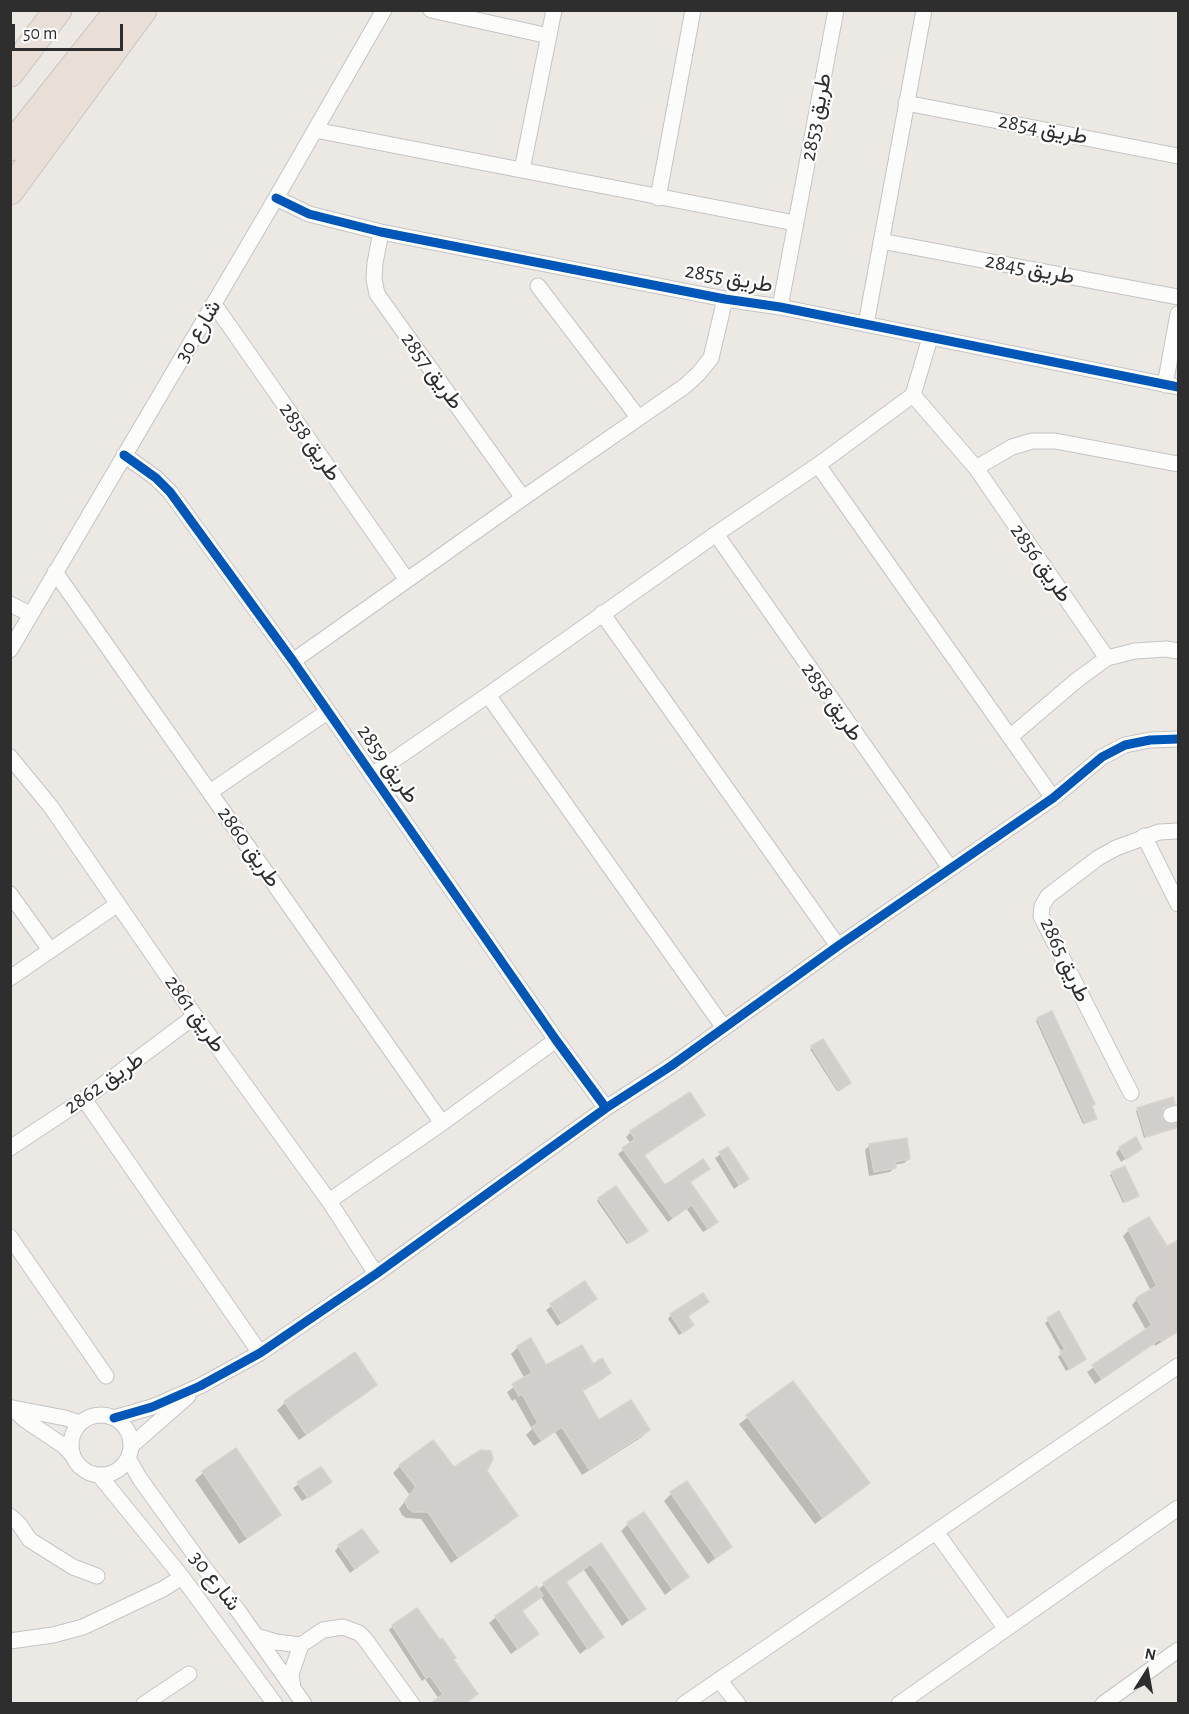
<!DOCTYPE html>
<meta charset="utf-8">
<style>
body{margin:0}
#map{position:relative;width:1189px;height:1714px;overflow:hidden;background:#ece8e4;font-family:"Alegreya Sans",sans-serif}
canvas{display:block}
.frame{position:absolute;inset:0;border:12px solid #2e2e2e;pointer-events:none}
.north{position:absolute;left:1117px;top:1642px;width:60px;height:60px;-webkit-text-stroke:4px #fff;paint-order:stroke;rotate:11deg;font-size:16px;font-weight:700;line-height:24px;text-align:center;color:#2e2e2e}
.north::after{content:'';display:block;margin:auto;width:21px;height:27px;background:#2e2e2e;clip-path:polygon(50% 0,100% 100%,50% 72%,0 100%)}
.scale{position:absolute;left:12px;top:24px;width:111px;height:27px;box-sizing:border-box;border:3px solid #2e2e2e;border-top:0;padding-left:8px;font-size:18px;line-height:21px;white-space:nowrap;color:#2e2e2e;-webkit-text-stroke:4px #fff;paint-order:stroke}
</style>
<div id="map">
<canvas width="1189" height="1714"></canvas>
<div class="frame"></div>
<div class="north">N</div>
<div class="scale">50 m</div>
</div>
<script>
const g = document.querySelector('canvas').getContext('2d');
g.lineJoin = 'round';
function fillPath(path, color) {
  g.fillStyle = color;
  g.fill(path, 'evenodd');
}
function poly(rows) {
  const path = new Path2D();
  for (const r of rows) {
    if (r.length === 3) {
      path.moveTo(r[0] + r[2], r[1]);
      path.arc(r[0], r[1], r[2], 0, 2 * Math.PI);
      continue;
    }
    path.moveTo(r[0], r[1]);
    for (let i = 2; i < r.length; i += 2) path.lineTo(r[i], r[i + 1]);
  }
  return path;
}
function stroke(path, color, width, dash) {
  g.strokeStyle = color;
  g.lineWidth = width;
  g.lineCap = dash ? 'butt' : 'round';
  g.setLineDash(dash || []);
  g.stroke(path);
}
function label(font, color, halo, rows, align = 'center') {
  g.font = font + ' "Alegreya Sans",Vazirmatn,sans-serif';
  g.lineWidth = 4.5;
  g.setLineDash([]);
  g.textBaseline = 'middle';
  g.strokeStyle = halo;
  g.fillStyle = color;
  for (const [text, x, y, turn = 0] of rows) {
    g.save();
    g.translate(x, y);
    g.rotate((+turn || 0) * Math.PI / 180);
    g.textAlign = isNaN(turn) ? turn : align;
    if (halo) g.strokeText(text, 0, 0);
    g.fillText(text, 0, 0);
    g.restore();
  }
}
fillPath(poly([
 [1038,1019,1096,1119,1094,1120,1083,1124,1036,1021],
 [812,1048,847,1085,837,1091,810,1049],
 [1171,1105,1162,1109,1160,1119,1168,1126,1178,1127,1144,1138,1136,1111,1138,1109],
 [703,1115,643,1156,665,1187,708,1169,689,1183,711,1227,703,1232,686,1208,668,1222,618,1154,631,1144,626,1137,631,1132],
 [870,1145,909,1159,904,1163,894,1165,894,1168,890,1172,869,1176,865,1150],
 [1120,1148,1140,1149,1121,1162,1116,1153],
 [728,1149,747,1179,734,1189,715,1158],
 [1112,1173,1137,1196,1123,1203,1110,1175],
 [599,1199,644,1232,627,1244,597,1201],
 [1129,1230,1166,1248,1178,1242,1178,1332,1155,1346,1154,1344,1095,1384,1087,1372,1146,1330,1132,1305,1137,1299,1151,1291,1123,1236],
 [585,1283,595,1299,557,1326,546,1310],
 [708,1302,687,1317,689,1329,679,1335,668,1319,671,1315],
 [1059,1313,1081,1362,1066,1371,1058,1357,1062,1353,1045,1323],
 [518,1347,545,1367,592,1366,609,1373,603,1379,581,1392,598,1422,648,1430,642,1437,582,1475,555,1432,534,1446,526,1435,532,1429,515,1399,512,1401,507,1392,525,1379,511,1354],
 [354,1355,375,1385,368,1392,299,1440,277,1410,285,1403],
 [793,1383,869,1483,815,1524,739,1424],
 [236,1450,279,1515,272,1522,239,1544,195,1480,203,1473],
 [400,1466,485,1471,516,1516,509,1523,451,1563,421,1519,406,1518,402,1515,399,1509,410,1495,393,1473],
 [320,1469,325,1486,302,1501,293,1488],
 [671,1494,730,1547,708,1564,664,1501],
 [628,1524,687,1577,665,1595,621,1531],
 [600,1545,644,1608,622,1626,584,1570,565,1583,602,1637,580,1654,540,1596,521,1612,537,1634,511,1654,489,1623,496,1617,537,1590],
 [339,1546,377,1552,350,1573,335,1551],
 [393,1626,439,1642,476,1694,439,1699,425,1679,422,1681,389,1630]
]), '#0003');
const building = poly([
 [1052,1011,1095,1104,1092,1106,1097,1119,1085,1123,1037,1018,1052,1011],
 [823,1039,851,1083,839,1091,811,1046,823,1039],
 [690,1092,705,1115,644,1155,665,1185,703,1159,710,1169,690,1182,718,1222,708,1229,692,1205,673,1218,622,1148,635,1139,630,1131,690,1092],
 [1173,1097,1175,1104,1164,1108,1162,1117,1168,1124,1179,1123,1179,1127,1146,1137,1137,1108,1173,1097],
 [1136,1137,1142,1149,1126,1159,1119,1147,1136,1137],
 [907,1138,910,1159,895,1162,896,1168,874,1172,869,1144,907,1138],
 [728,1147,749,1179,739,1185,719,1152,728,1147],
 [1125,1166,1139,1196,1125,1202,1111,1172,1125,1166],
 [616,1186,648,1231,629,1243,598,1198,616,1186],
 [1149,1217,1167,1246,1179,1240,1179,1331,1161,1341,1160,1339,1102,1379,1092,1365,1152,1325,1136,1298,1157,1286,1128,1229,1149,1217],
 [585,1281,597,1299,562,1323,550,1304,585,1281],
 [703,1293,709,1302,688,1316,694,1325,683,1333,670,1314,703,1293],
 [1059,1311,1086,1359,1070,1369,1060,1352,1065,1349,1047,1318,1059,1311],
 [531,1338,546,1365,582,1345,593,1364,602,1358,611,1373,582,1390,599,1420,631,1400,650,1430,589,1469,562,1427,541,1440,532,1427,538,1423,522,1394,519,1396,512,1384,532,1373,517,1346,531,1338],
 [355,1352,377,1385,306,1434,284,1401,355,1352],
 [793,1381,870,1483,823,1518,746,1415,793,1381],
 [433,1440,454,1467,481,1450,491,1451,493,1459,487,1471,518,1516,458,1557,428,1512,413,1512,408,1508,405,1501,416,1487,399,1465,433,1440],
 [236,1448,281,1515,247,1538,202,1471,236,1448],
 [321,1467,332,1482,308,1498,297,1482,321,1467],
 [687,1481,732,1547,716,1558,670,1492,687,1481],
 [644,1512,689,1577,672,1589,627,1523,644,1512],
 [362,1529,379,1552,355,1569,338,1545,362,1529],
 [601,1543,646,1609,630,1620,591,1564,566,1582,604,1637,588,1649,543,1583,601,1543],
 [537,1586,543,1596,522,1611,539,1634,518,1649,495,1616,537,1586],
 [417,1608,440,1640,442,1638,456,1658,453,1659,478,1694,465,1704,430,1704,443,1694,430,1676,426,1678,392,1625,417,1608]
]);
fillPath(building, '#d1cecb');
stroke(building, '#d7d4d0', 1.5);
const minor = poly([
 [431,10,549,36],
 [906,103,1178,156],
 [315,130,795,223],
 [522,170,554,10],
 [276,198,309,214,381,232,725,299,780,307,1178,387],
 [658,198,693,10],
 [381,232,375,263,374,279,377,294,523,498],
 [881,241,1178,297],
 [538,286,638,417],
 [214,304,407,580],
 [780,307,836,10],
 [866,324,924,10],
 [1165,385,1178,314],
 [913,395,976,468,1107,658],
 [124,455,156,478,170,492,293,661,556,1040,606,1108],
 [818,465,1053,798],
 [976,468,1012,447,1032,441,1055,441,1178,464],
 [716,534,950,868],
 [55,572,442,1123],
 [10,604,30,614],
 [602,613,838,946],
 [10,650,276,198,384,10],
 [293,661,523,498,685,386,699,373,711,358,725,299],
 [488,695,724,1028],
 [1010,737,1077,680,1107,658,1135,651,1166,649,1178,651],
 [10,757,51,807,195,1016,329,1201,376,1274],
 [372,775,488,695,716,534,818,465,913,395,930,338],
 [210,792,327,712],
 [1144,836,1178,904],
 [10,894,50,950],
 [10,978,118,904],
 [1131,1093,1041,916,1042,906,1048,896,1098,858,1116,848,1159,832,1178,831],
 [84,1099,260,1353],
 [1171,1115,1178,1113],
 [10,1148,84,1099,195,1016],
 [329,1201,442,1123,556,1040],
 [10,1237,106,1376],
 [12,1408,25,1420,64,1446,72,1455],
 [13,1408,65,1418,80,1423],
 [101,1445,30],
 [114,1418,152,1407,200,1386,260,1353,376,1274,606,1108,671,1066,838,946,1053,798,1102,757,1125,745,1150,740,1178,739],
 [131,1446,188,1396],
 [128,1458,140,1479,202,1565,239,1612,304,1704],
 [99,1475,182,1577,275,1704],
 [10,1516,19,1524,30,1540,73,1567,97,1576],
 [936,1532,1006,1629],
 [256,1636,276,1642,301,1645],
 [10,1641,53,1635,83,1627,163,1589,182,1577],
 [719,1680,738,1704],
 [293,1687,291,1674,301,1645,323,1630,343,1627,359,1633,365,1639,412,1704],
 [144,1704,189,1674],
 [684,1704,1178,1366],
 [899,1704,1178,1508],
 [1103,1704,1178,1650]
]);
const motorway = poly([
 [10,73,58,10],
 [10,147,119,10],
 [10,191,143,10]
]);
stroke(minor, '#c5c4c5', 17);
stroke(motorway, '#c6c5c4', 29);
stroke(minor, '#fcfcfb', 15);
stroke(motorway, '#eadfd6', 27);
stroke(poly([
 [276,198,309,214,381,232,725,299,780,307,1178,387],
 [124,455,156,478,170,492,293,661,556,1040,606,1108],
 [114,1418,152,1407,200,1386,260,1353,376,1274,606,1108,671,1066,838,946,1053,798,1102,757,1125,745,1150,740,1178,739]
]), '#0057b8', 9);
label('22px', '#2e2e2e', '#fff', [
 ["طريق 2853",816,117,-79],
 ["طريق 2854",1043,129,11],
 ["طريق 2845",1030,269,11],
 ["طريق 2855",729,278,10],
 ["شارع 30",198,331,-59],
 ["طريق 2857",432,371,54],
 ["طريق 2858",310,442,55],
 ["طريق 2856",1041,563,55],
 ["طريق 2858",832,702,55],
 ["طريق 2859",388,764,55],
 ["طريق 2860",249,847,55],
 ["طريق 2865",1065,960,65],
 ["طريق 2861",195,1014,55],
 ["طريق 2862",104,1083,-35],
 ["شارع 30",215,1581,52]
]);
</script>
